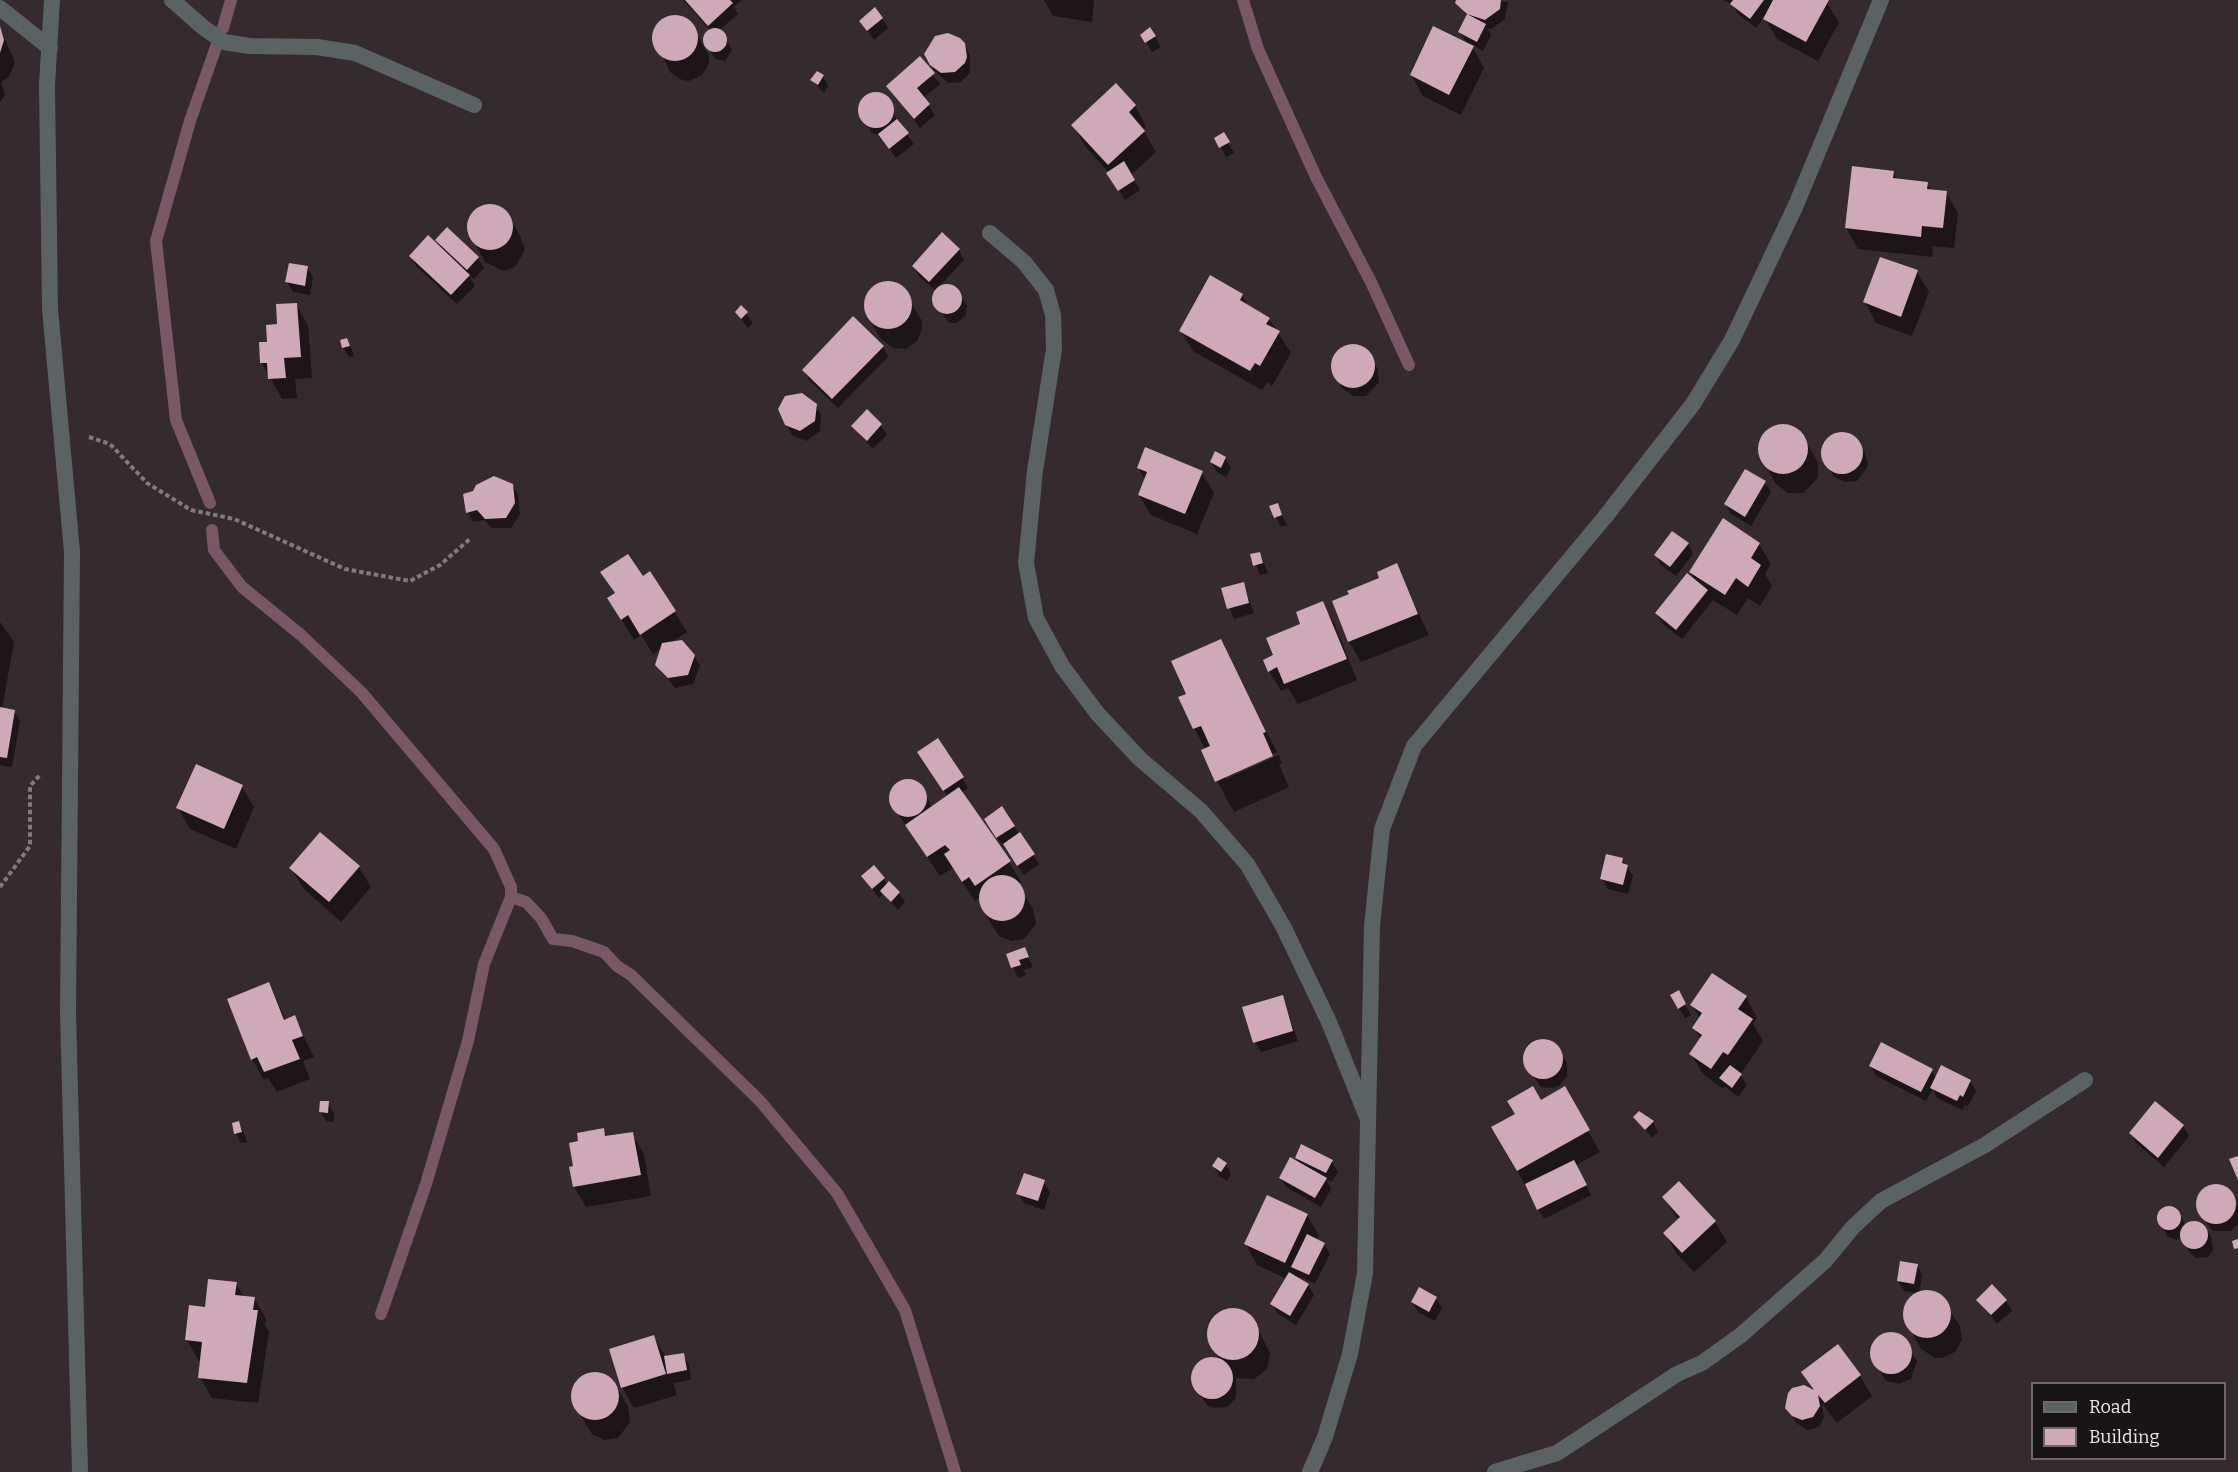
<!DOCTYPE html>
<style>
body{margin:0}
#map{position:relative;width:2238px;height:1472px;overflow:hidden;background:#352a2e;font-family:Bitter,serif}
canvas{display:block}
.legend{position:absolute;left:2031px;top:1382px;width:195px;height:78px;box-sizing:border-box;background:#191416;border:2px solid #6e686b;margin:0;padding:8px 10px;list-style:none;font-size:18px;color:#eee7ea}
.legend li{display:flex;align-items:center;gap:12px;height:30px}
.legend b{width:30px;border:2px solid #6e686b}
</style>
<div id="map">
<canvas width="2238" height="1472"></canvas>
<ul class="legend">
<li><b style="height:8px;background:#5b6263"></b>Road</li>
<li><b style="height:16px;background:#cea9b8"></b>Building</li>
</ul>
</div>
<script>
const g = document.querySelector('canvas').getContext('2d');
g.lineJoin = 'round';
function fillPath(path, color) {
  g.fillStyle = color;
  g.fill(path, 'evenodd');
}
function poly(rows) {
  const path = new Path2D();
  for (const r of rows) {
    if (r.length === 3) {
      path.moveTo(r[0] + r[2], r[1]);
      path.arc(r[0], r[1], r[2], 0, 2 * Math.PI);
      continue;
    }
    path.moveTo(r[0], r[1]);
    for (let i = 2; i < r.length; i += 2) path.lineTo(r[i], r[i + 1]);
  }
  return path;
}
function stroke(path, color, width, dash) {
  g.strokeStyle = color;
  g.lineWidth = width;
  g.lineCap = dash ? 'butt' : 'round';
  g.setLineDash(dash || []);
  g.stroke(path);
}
fillPath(poly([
 [683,0,742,0,734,7,738,14,718,31,723,33,732,50,725,61,715,59,705,42,705,36,711,31],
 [1044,0,1094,0,1092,22,1053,16],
 [1457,0,1508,2,1505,19,1491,29,1487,28,1491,35,1483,51,1471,44,1484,68,1461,115,1423,96,1411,75,1467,44,1460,32,1467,17],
 [1723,0,1825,0,1839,22,1818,61,1777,39,1764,17,1756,28,1738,14,1732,4],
 [676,16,690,22,709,56,709,63,702,75,689,81,682,80,670,72,654,38,654,31,662,20],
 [882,19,888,28,874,40,861,21],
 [0,29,15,62,9,77,1,82,5,95,0,102],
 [1150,29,1161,47,1152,52,1142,35],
 [964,44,970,55,970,73,961,82,948,83,934,70,928,59],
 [920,59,940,84,923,98,935,115,920,128,888,86],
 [823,76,828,86,824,93,812,80],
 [880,94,889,99,897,121,914,144,896,158,880,135,872,133,860,113,861,103,869,95],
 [1135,106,1146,126,1143,130,1156,152,1131,175,1140,190,1125,200,1109,173,1085,146,1073,125],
 [1223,134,1234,153,1226,157,1216,138],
 [1853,167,1893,172,1898,180,1927,184,1931,190,1946,192,1958,213,1954,248,1933,246,1932,257,1858,249,1846,228],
 [495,206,508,214,520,236,525,250,515,267,503,271,485,262,469,233,471,218,481,208],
 [447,229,478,258,484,268,474,279,469,275,475,286,457,304,416,266,411,256,442,250,437,240],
 [959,250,964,260,936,290,946,285,955,288,967,305,966,315,957,323,949,323,934,302,937,292,919,276,913,266],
 [307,267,313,277,310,295,293,292,287,282],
 [1917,272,1929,292,1912,336,1876,323,1865,302],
 [886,283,901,287,922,321,922,329,917,341,906,349,893,348,881,339,869,318,865,302,872,289],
 [1242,295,1249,308,1269,319,1291,353,1272,386,1267,382,1262,390,1193,351,1181,331],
 [296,305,308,325,312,378,295,379,297,398,282,399,262,363,279,326],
 [741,307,753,323,748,328,737,313],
 [347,340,352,350,354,356,349,357,343,347],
 [883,347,888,357,838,408,809,380,804,370],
 [1344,348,1363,348,1378,369,1379,382,1366,396,1353,396,1342,388,1336,377,1333,371,1334,357],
 [816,405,821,415,820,431,806,441,792,435,786,424],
 [881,425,887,435,873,449,853,426],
 [1780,425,1788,426,1802,434,1818,463,1818,478,1803,493,1788,493,1776,484,1764,462,1759,447,1766,432],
 [1841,433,1854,437,1865,453,1868,466,1857,481,1845,482,1834,477,1822,454,1829,438],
 [1225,458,1231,468,1226,477,1217,472,1211,462],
 [1138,468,1202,473,1214,493,1197,534,1151,515,1139,495,1145,480],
 [1745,471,1765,482,1771,492,1751,526,1731,514,1726,504],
 [512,485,518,495,520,514,511,528,492,528,484,520,473,522,468,512],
 [1277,505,1287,525,1281,527,1271,507],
 [1688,544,1693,554,1676,576,1661,565,1656,555],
 [1759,544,1771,564,1765,574,1772,586,1760,606,1748,598,1737,615,1713,600,1682,639,1662,623,1657,614,1696,582,1690,572],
 [1260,554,1268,573,1260,575,1252,555],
 [1396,565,1429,635,1361,662,1349,642,1334,602,1381,579],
 [602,572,642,578,650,573,687,632,670,643,694,656,700,666,693,684,675,688,657,664,661,649,653,654,641,635,634,640,621,619,615,595],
 [1243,584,1254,613,1234,619,1223,589],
 [1322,603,1334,623,1357,680,1298,704,1288,688,1281,691,1269,671,1275,656],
 [0,622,14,642,2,709,14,711,20,721,12,767,0,765],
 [1220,641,1277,752,1226,775,1226,779,1279,755,1282,763,1279,764,1289,787,1234,812,1217,781,1206,750,1194,728,1188,694],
 [937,740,968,788,961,793,1009,862,1021,882,1018,885,1033,909,1036,924,1024,939,1012,941,999,936,982,909,980,897,975,901,953,868,940,876,892,805,893,788,908,780,923,788,932,808,948,797,925,762],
 [242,787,254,807,236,849,190,829,178,808],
 [1014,826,1039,864,1024,875,991,829],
 [1622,859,1633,876,1628,894,1608,889,1602,879],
 [359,867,371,887,341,922,303,888,291,868],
 [863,877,884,879,887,885,899,893,905,902,898,910,883,894,879,898],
 [1024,949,1033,967,1024,970,1026,975,1018,978,1008,955],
 [269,984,286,1020,294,1017,314,1057,303,1061,310,1079,277,1092,268,1078,264,1080,252,1059],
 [1282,996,1298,1041,1261,1052,1255,1042],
 [1672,996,1684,1002,1691,1015,1685,1018],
 [1746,997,1757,1018,1753,1024,1763,1041,1740,1075,1747,1085,1738,1097,1725,1086,1723,1089,1703,1074,1691,1054,1701,1039,1694,1028,1700,1019,1692,1005],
 [1540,1040,1552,1042,1567,1063,1567,1076,1559,1086,1553,1088,1541,1087,1524,1063,1526,1051],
 [1871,1066,1932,1070,1936,1078,1970,1081,1976,1091,1968,1106,1965,1105,1962,1110,1937,1098,1933,1089,1926,1101,1876,1076],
 [1564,1088,1600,1152,1576,1165,1591,1195,1544,1219,1493,1127],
 [328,1103,334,1113,333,1122,326,1121,320,1111],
 [2155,1103,2183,1126,2189,1136,2164,1167,2136,1143,2131,1133],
 [1635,1117,1653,1122,1658,1132,1652,1138],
 [239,1123,244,1133,247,1142,241,1143,236,1133],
 [603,1130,608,1138,632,1134,644,1154,651,1196,586,1207,574,1187,580,1142],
 [1296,1158,1332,1162,1338,1172,1332,1182,1326,1179,1331,1189,1321,1207,1286,1187,1281,1178,1300,1165],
 [1226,1164,1231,1174,1227,1181,1219,1176,1214,1166],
 [1044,1182,1050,1192,1044,1210,1024,1203,1018,1193],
 [2210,1185,2222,1186,2238,1206,2238,1224,2231,1231,2213,1231,2198,1211,2197,1198],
 [1664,1198,1715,1222,1727,1242,1694,1272,1677,1254,1665,1233,1679,1221],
 [2173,1208,2179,1212,2185,1225,2197,1222,2205,1227,2211,1237,2213,1250,2208,1257,2196,1258,2189,1252,2182,1237,2176,1240,2167,1236,2159,1219,2162,1209],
 [1307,1215,1319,1236,1316,1240,1324,1244,1330,1254,1315,1284,1300,1277,1298,1279,1308,1285,1314,1295,1296,1325,1278,1314,1272,1304,1287,1279,1257,1265,1246,1244],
 [1917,1265,1922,1275,1919,1294,1938,1294,1960,1326,1962,1340,1955,1352,1942,1358,1935,1358,1921,1349,1906,1321,1907,1305,1918,1293,1904,1291,1898,1281],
 [236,1284,244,1297,254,1298,266,1319,265,1325,269,1332,258,1403,212,1398,200,1377,202,1361,199,1361,187,1340,206,1308],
 [1436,1298,1442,1308,1435,1321,1418,1312,1412,1302],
 [1978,1301,2006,1301,2012,1311,1997,1324],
 [1227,1311,1243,1312,1255,1323,1270,1353,1267,1369,1254,1379,1236,1378,1236,1398,1227,1407,1214,1408,1208,1406,1193,1385,1194,1371,1202,1361,1220,1361,1210,1342,1210,1327,1213,1320],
 [1887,1334,1899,1335,1917,1361,1911,1379,1899,1384,1886,1381,1872,1359,1873,1346],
 [654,1337,666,1358,683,1355,689,1365,691,1380,673,1383,677,1395,634,1408,622,1387],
 [597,1373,604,1375,616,1385,628,1407,630,1422,618,1438,604,1440,592,1434,575,1406,574,1390,582,1377],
 [1803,1373,1860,1376,1872,1396,1837,1423,1822,1403,1824,1417,1819,1427,1808,1430,1796,1423,1790,1413,1815,1394]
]), '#0007');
stroke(poly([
 [1243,0,1258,49,1316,177,1371,282,1409,365],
 [223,28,231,0],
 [210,503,176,420,156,241,190,121,217,44],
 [212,530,214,550,242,587,301,635,362,693,494,849,511,887,511,897,484,964,468,1041,426,1184,381,1314],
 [511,897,526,902,541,918,553,939,572,941,604,952,617,966,631,975,760,1101,837,1193,905,1310,955,1472]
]), '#795866', 12);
fillPath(poly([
 [685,0,730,0,733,3,708,26],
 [1456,0,1501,0,1500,9,1485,20,1467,14,1455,3],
 [1733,0,1764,0,1750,19,1730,4],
 [1773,0,1829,0,1806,42,1763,19],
 [875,7,883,18,867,31,859,21],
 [1467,14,1486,24,1477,42,1458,32],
 [675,38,23],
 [0,26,4,40,0,53],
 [1433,26,1474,46,1449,95,1410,75],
 [1150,27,1156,36,1145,43,1140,35],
 [715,40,12],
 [948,33,960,38,965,43,967,57,965,63,955,72,941,73,930,65,924,54,935,36],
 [920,56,935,73,917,88,930,104,914,119,886,86],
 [817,71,824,75,818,85,810,80],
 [1116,83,1136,105,1129,112,1145,131,1108,165,1071,125],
 [876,110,18],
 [897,119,909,133,889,149,878,134],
 [1224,132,1230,142,1219,148,1214,138],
 [1124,161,1135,180,1118,191,1106,173],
 [1852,166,1894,171,1893,178,1928,182,1927,189,1947,191,1943,228,1922,226,1921,237,1845,228],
 [490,227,23],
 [447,227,479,257,467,270,435,240],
 [942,232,960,249,929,282,912,266],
 [428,235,470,275,451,295,409,256],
 [1880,257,1918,270,1901,317,1863,302],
 [289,263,308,266,305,286,285,282],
 [1210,275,1243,294,1240,300,1270,318,1266,324,1280,331,1260,366,1255,363,1250,371,1179,331],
 [888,305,24],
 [947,299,15],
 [297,303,301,357,284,358,286,378,268,379,267,363,260,363,259,342,267,342,266,325,277,324,276,304],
 [741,305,748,312,741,319,735,312],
 [853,316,884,346,832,399,802,370],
 [347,338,350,346,342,348,340,340],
 [1353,366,22],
 [802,393,817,404,815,421,800,431,785,425,778,409,785,396],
 [867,409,882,424,867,441,851,426],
 [1783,449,25],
 [1842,453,21],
 [1145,447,1203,471,1185,514,1138,495,1147,472,1137,468],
 [1215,451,1226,457,1221,468,1210,462],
 [1745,469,1766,481,1745,517,1724,504],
 [494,476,513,484,515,503,506,518,485,519,477,510,466,513,463,494,473,491,476,485],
 [1278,503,1282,515,1274,518,1269,506],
 [1723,518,1760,543,1751,558,1761,565,1748,587,1736,578,1725,595,1689,572],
 [1672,531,1689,543,1670,567,1654,555],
 [1260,552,1263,563,1253,566,1250,554],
 [628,554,643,576,650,571,676,611,640,635,628,615,621,620,607,598,615,593,600,572],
 [1397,563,1418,614,1348,642,1332,601,1349,594,1347,591,1379,578,1377,572],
 [1687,573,1708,590,1676,630,1655,613],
 [1244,582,1249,603,1227,609,1221,588],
 [1323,601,1347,659,1284,684,1277,667,1268,672,1263,660,1273,655,1266,638,1300,624,1296,612],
 [1221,639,1266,732,1263,733,1273,756,1215,782,1201,750,1210,746,1201,726,1193,729,1178,697,1186,694,1171,661],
 [682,640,695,655,688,675,668,678,655,665,662,643],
 [0,707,15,710,7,758,0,757],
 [938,738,964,777,943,791,917,752],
 [196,764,243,785,224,829,176,808],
 [908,798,19],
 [959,787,1011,861,975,886,969,877,962,882,944,854,950,850,945,845,927,857,905,825],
 [1002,806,1015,826,996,838,984,819],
 [320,832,360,866,329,902,289,868],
 [1020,832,1035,854,1017,866,1003,844],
 [1606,854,1623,858,1622,863,1628,865,1623,885,1600,879],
 [874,865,885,878,872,889,861,876],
 [1002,898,23],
 [889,881,900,892,891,902,880,891],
 [1025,947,1029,957,1019,960,1021,965,1011,968,1006,954],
 [1712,973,1747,996,1738,1009,1753,1019,1728,1055,1723,1052,1711,1069,1689,1054,1702,1035,1692,1028,1702,1013,1690,1005],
 [269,982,284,1020,295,1015,303,1036,292,1040,300,1059,264,1072,257,1057,251,1060,227,999],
 [1679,990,1686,1004,1678,1009,1670,995],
 [1283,995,1293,1031,1253,1043,1242,1007],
 [1543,1059,20],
 [1881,1042,1933,1069,1921,1092,1869,1066],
 [1730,1065,1742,1074,1732,1088,1719,1078],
 [1941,1065,1971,1080,1963,1097,1960,1095,1957,1101,1930,1088],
 [1533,1086,1541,1100,1565,1086,1590,1130,1517,1171,1491,1127,1515,1114,1507,1101],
 [320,1101,329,1101,328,1113,319,1112],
 [2155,1101,2184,1125,2158,1158,2129,1133],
 [1639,1111,1654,1121,1645,1130,1633,1117],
 [239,1121,242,1132,234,1134,232,1123],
 [604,1128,605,1136,633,1132,641,1175,573,1187,569,1167,573,1166,569,1143,578,1141,577,1133],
 [1301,1144,1333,1160,1326,1173,1295,1158],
 [2238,1156,2238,1180,2229,1159],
 [1218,1157,1227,1163,1221,1172,1212,1166],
 [1290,1157,1327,1178,1315,1198,1279,1178],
 [1574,1160,1587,1185,1537,1210,1525,1184],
 [1024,1173,1045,1180,1038,1201,1016,1194],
 [1679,1181,1716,1221,1682,1253,1663,1233,1680,1217,1662,1197],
 [2216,1204,20],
 [1267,1195,1308,1214,1285,1263,1244,1244],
 [2169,1218,12],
 [2194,1235,14],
 [1307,1234,1325,1243,1309,1275,1291,1267],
 [2238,1239,2238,1248,2234,1249,2232,1241],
 [1900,1261,1918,1264,1914,1284,1897,1281],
 [1289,1272,1309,1284,1290,1316,1270,1304],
 [208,1279,237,1282,235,1295,255,1297,253,1310,258,1310,247,1383,198,1378,202,1342,185,1340,189,1305,205,1307],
 [1992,1284,2007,1300,1991,1315,1976,1300],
 [1419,1287,1437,1297,1429,1312,1411,1302],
 [1927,1314,24],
 [1233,1334,26],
 [1891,1353,21],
 [654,1335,666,1374,621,1388,609,1349],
 [1838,1344,1861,1375,1825,1403,1818,1395,1820,1406,1813,1417,1802,1420,1792,1416,1785,1408,1788,1393,1792,1388,1804,1385,1814,1390,1801,1372],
 [684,1353,687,1370,667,1374,664,1356],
 [1212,1378,21],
 [595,1396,24]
]), '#cea9b8');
stroke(poly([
 [89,437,110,444,147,483,191,510,234,519,345,569,410,581,440,565,471,538],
 [0,887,30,846,30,786,40,775]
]), '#837a7d', 4, [4.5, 3]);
stroke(poly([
 [172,0,204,28,224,42,249,46,317,47,355,53,474,105],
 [0,8,50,48],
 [990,233,1024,262,1046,290,1053,315,1054,349,1035,471,1026,563,1036,618,1062,666,1097,713,1140,759,1201,811,1247,864,1283,926,1329,1022,1367,1117],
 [1310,1472,1325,1437,1350,1354,1365,1273,1372,926,1382,829,1414,746,1605,517,1693,404,1732,340,1796,205,1881,0],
 [1495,1472,1557,1453,1677,1374,1702,1363,1741,1335,1825,1261,1853,1227,1881,1201,1985,1145,2085,1080]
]), '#5b6263', 16);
stroke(poly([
 [52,0,47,85,50,309,72,552,68,1012,80,1472]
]), '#5b6263', 16);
</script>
